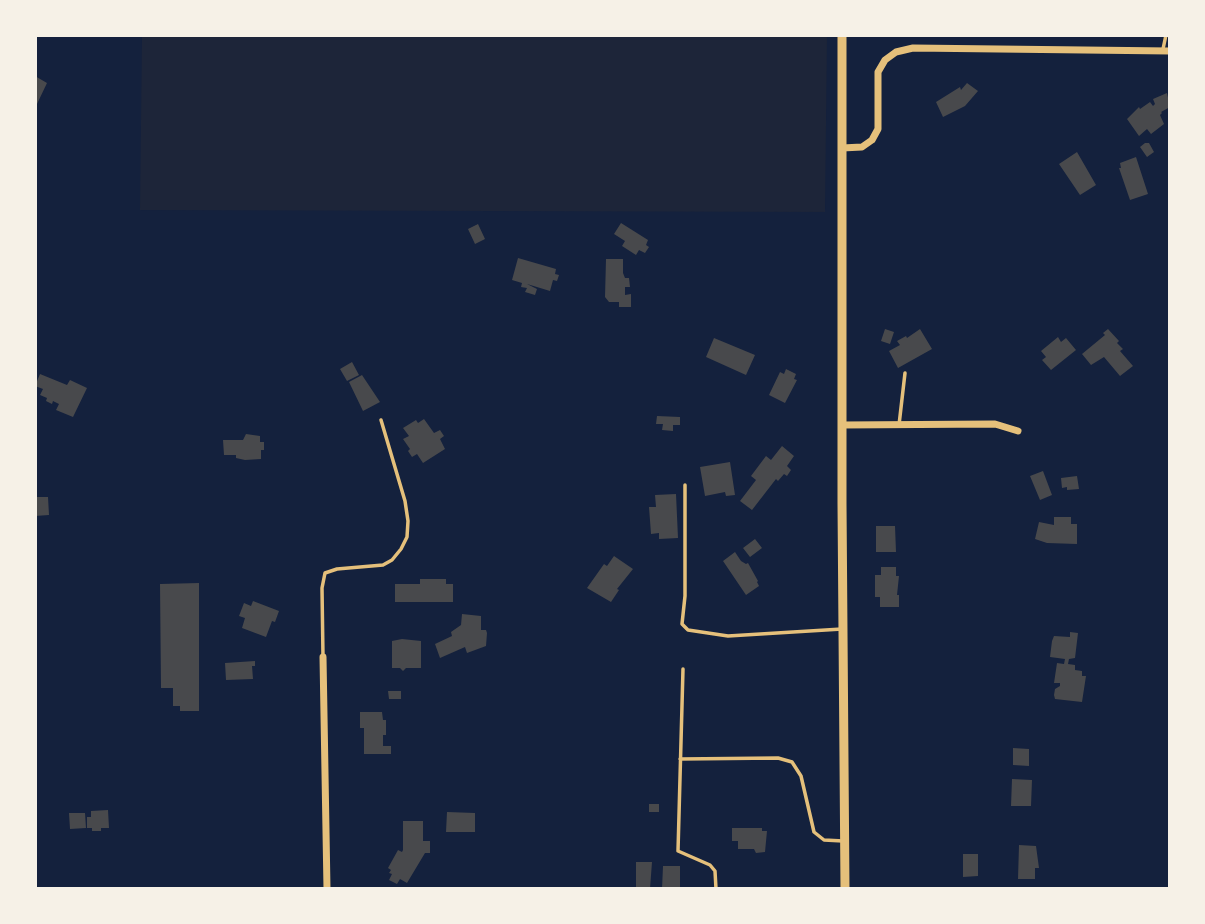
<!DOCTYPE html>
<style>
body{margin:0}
#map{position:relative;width:1205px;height:924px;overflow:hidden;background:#14213d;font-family:"Varela Round",sans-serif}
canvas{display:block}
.frame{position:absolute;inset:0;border:37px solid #f6f1e7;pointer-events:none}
</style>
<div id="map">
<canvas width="1205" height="924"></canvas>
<div class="frame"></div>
</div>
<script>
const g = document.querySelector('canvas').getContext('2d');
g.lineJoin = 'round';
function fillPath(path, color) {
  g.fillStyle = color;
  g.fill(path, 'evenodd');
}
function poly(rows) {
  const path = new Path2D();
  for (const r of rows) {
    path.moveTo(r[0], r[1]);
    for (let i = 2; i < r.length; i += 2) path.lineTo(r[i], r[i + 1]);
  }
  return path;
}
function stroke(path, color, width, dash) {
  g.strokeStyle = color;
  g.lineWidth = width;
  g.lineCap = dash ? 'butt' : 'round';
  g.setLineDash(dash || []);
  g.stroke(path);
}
fillPath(poly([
 [142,35,827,35,825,212,140,210]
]), '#1d2539');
fillPath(poly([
 [35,76,47,83,37,104,35,103],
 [967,83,978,91,965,106,943,117,936,102,960,87,961,90],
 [1167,93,1170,107,1161,112,1162,113,1160,115,1164,124,1151,134,1147,129,1139,136,1127,119,1139,107,1140,109,1150,102,1153,106,1155,104,1153,99],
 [1145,143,1149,143,1154,152,1147,157,1140,147],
 [1077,152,1096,185,1080,195,1059,164],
 [1136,157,1148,194,1130,200,1119,168,1121,168,1120,163],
 [621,223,648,240,646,245,649,247,645,253,639,250,636,255,622,246,625,241,614,234],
 [478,224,485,239,475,244,468,229],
 [518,258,556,269,555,274,559,275,557,281,553,280,550,291,527,284,537,289,535,295,525,292,527,288,521,287,522,283,512,280],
 [606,259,623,259,623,273,625,278,629,278,630,287,625,287,625,295,631,294,631,307,619,307,619,302,609,302,605,297],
 [885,329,894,332,890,344,881,341],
 [920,329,932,349,898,368,889,351,900,345,897,341,906,336,907,338],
 [1108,329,1119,341,1117,343,1123,349,1120,351,1133,366,1120,376,1104,357,1091,365,1082,354,1105,335,1103,333],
 [1058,337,1061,342,1066,338,1076,350,1051,370,1042,360,1046,357,1041,351],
 [714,338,755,355,746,375,706,357],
 [352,362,359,375,347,381,340,369],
 [786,369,796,374,794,379,797,380,785,403,769,395,780,372,784,374],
 [40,374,67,385,70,380,87,388,73,417,56,410,59,404,53,401,52,404,46,401,47,398,40,395,43,389,35,386],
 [362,375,380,402,363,411,349,382],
 [657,416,680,417,680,425,673,425,673,431,662,430,663,424,656,424],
 [424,419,434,433,440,430,444,436,440,439,445,449,423,463,417,454,412,457,408,451,410,449,403,439,409,436,403,428,416,420,418,423],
 [246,434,260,436,260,442,264,442,264,450,261,450,261,459,245,460,236,458,236,455,224,455,223,440,243,440],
 [782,446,794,456,787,466,791,470,787,476,784,474,778,481,776,479,752,510,740,501,756,480,751,476,766,456,771,460],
 [730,462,735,495,726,496,725,492,705,496,700,467],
 [1043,471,1052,495,1040,500,1030,476],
 [1077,476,1079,489,1067,490,1067,487,1062,488,1061,478],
 [676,494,678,538,659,539,659,533,651,534,649,507,656,507,655,495],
 [35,497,48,497,49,515,35,516],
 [1054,517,1071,517,1071,524,1077,524,1077,544,1047,543,1035,539,1039,522,1054,525],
 [876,526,895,526,896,552,876,552],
 [755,539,762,548,750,557,743,548],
 [735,552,741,561,746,564,748,563,758,581,757,582,759,586,746,595,723,561],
 [614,556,633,569,617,589,619,590,611,602,587,588,604,564,607,566],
 [881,567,896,567,896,576,899,576,897,595,899,595,899,607,880,607,880,597,875,597,875,575,881,575],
 [420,579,446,579,446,584,453,584,453,602,395,602,395,584,420,584],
 [199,583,199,711,180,711,180,706,173,706,173,688,161,688,160,584],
 [253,601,279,611,275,622,272,621,266,637,242,628,245,618,239,616,244,603,251,606],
 [462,614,481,616,481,630,486,630,487,633,486,646,467,653,465,647,440,658,435,644,452,636,451,632,461,625],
 [1070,632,1078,633,1075,658,1069,659,1068,664,1075,665,1075,670,1082,671,1082,676,1086,676,1082,702,1055,699,1054,695,1055,689,1060,686,1060,683,1054,683,1057,663,1064,664,1065,659,1050,657,1052,641,1054,636,1070,637],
 [402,639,421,641,421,668,406,668,403,671,400,668,392,668,392,641],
 [255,661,255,666,252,666,253,679,226,680,225,663],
 [388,691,401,691,401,699,389,699],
 [360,712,382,712,383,720,386,720,386,735,383,735,383,746,391,746,391,754,364,754,364,728,360,728],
 [1013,748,1029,749,1029,766,1013,765],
 [1012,779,1032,780,1031,806,1011,806],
 [649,804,659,804,659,812,649,812],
 [108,810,109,828,101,828,101,831,92,831,92,828,87,828,87,817,91,817,91,811],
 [447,812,475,813,475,832,446,832],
 [69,813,85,813,86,828,70,829],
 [403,821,423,821,423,841,430,841,430,853,425,853,407,883,400,879,397,884,389,880,392,874,389,873,391,870,388,868,398,850,402,852,403,850],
 [732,828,762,828,762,831,767,831,765,852,756,853,754,849,738,849,738,841,732,841],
 [1019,845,1036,846,1039,868,1035,868,1035,879,1018,879],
 [963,854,978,854,978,876,963,877],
 [636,862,652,862,650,889,636,889],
 [663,866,680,866,680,889,662,889]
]), '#48494c');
stroke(poly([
 [1163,49,1166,35],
 [899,425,905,373],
 [685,485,685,596,682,624,688,630,728,636,842,629],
 [323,657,322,588,325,573,337,569,383,565,392,560,401,549,407,537,408,521,405,501,381,420],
 [683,669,678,851,710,865,715,871,716,889],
 [680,759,778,758,792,762,801,776,814,832,824,840,843,841]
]), '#e5c07b', 3.5);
stroke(poly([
 [842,148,862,147,872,140,878,129,878,72,885,60,896,52,913,48,1170,51],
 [842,425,995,424,1018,431],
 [323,657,327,889]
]), '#e5c07b', 7);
stroke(poly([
 [842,35,842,503,845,889]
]), '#e5c07b', 9);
</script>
